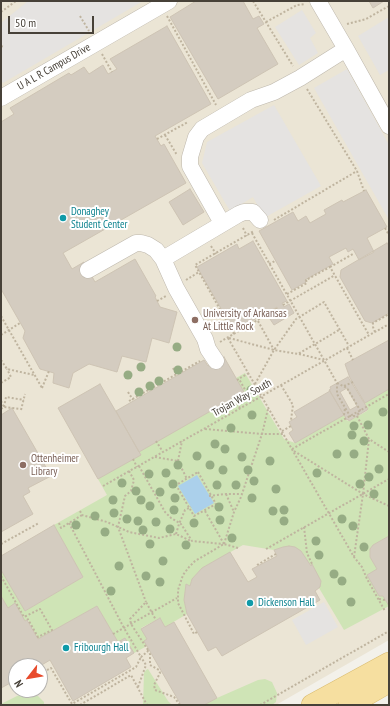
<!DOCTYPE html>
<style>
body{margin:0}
#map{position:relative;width:390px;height:706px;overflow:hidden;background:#f3f1ea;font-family:"PT Sans Narrow",sans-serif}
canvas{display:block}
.frame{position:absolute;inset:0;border:2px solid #474138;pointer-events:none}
.north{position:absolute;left:8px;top:658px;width:40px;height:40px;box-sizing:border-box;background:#fff;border:1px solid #b5b3af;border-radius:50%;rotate:239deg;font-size:11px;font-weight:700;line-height:16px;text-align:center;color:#474138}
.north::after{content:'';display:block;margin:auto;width:14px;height:18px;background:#e84b2c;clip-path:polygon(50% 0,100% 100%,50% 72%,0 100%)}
.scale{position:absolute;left:8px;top:16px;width:86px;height:18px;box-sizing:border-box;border:2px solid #474138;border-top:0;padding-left:5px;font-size:12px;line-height:14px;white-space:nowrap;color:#474138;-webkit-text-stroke:3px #fff;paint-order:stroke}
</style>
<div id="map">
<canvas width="390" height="706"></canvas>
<div class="frame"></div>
<div class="north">N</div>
<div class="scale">50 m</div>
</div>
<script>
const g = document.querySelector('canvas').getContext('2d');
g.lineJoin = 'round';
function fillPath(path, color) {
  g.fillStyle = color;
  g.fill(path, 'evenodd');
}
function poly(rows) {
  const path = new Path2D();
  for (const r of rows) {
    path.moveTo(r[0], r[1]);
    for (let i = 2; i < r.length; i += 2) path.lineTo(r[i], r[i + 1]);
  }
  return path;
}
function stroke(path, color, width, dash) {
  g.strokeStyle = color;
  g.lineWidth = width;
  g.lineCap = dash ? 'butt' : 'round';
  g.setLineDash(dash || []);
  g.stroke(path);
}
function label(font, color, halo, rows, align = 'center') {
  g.font = font + ' "PT Sans Narrow",sans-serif';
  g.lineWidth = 4;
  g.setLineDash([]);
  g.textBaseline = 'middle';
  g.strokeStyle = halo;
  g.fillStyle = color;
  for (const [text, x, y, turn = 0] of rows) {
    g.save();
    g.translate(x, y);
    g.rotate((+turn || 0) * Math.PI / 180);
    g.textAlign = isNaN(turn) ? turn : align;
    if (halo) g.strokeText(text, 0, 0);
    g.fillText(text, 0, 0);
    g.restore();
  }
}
fillPath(poly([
 [1,1,389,1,389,640,276,705,1,705],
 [16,666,40,666,40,690,16,690]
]), '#ebe5d5');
fillPath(poly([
 [245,373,284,439,295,443,344,415,346,420,349,421,367,411,368,408,365,403,389,389,389,536,373,545,370,549,370,557,377,569,368,575,379,596,383,596,389,606,344,630,319,588,321,581,312,565,311,566,301,551,292,547,283,547,274,550,243,545,202,568,192,579,190,586,186,585,184,600,187,614,165,627,160,618,141,628,147,639,147,646,134,653,125,638,118,642,97,606,38,639,28,620,25,621,15,604,8,608,1,596,1,570,25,611,83,577,54,525,107,495,98,479,139,452,236,378],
 [148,669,168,701,172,705,143,705,144,673,146,670],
 [265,679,272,682,277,693,276,702,272,705,204,705,217,698,258,680],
 [30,693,38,696,44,702,44,705,1,705,1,704,21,694]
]), '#cfe4b6');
fillPath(poly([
 [28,1,143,1,3,83,1,80,1,23],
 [302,10,316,33,310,38,318,53,299,65,275,27],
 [389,17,389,70,380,75,358,36],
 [347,69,389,145,389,220,314,88],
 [274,105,321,186,264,218,253,197,230,211,202,163,207,142],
 [324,602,338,627,306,645,292,620]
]), '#e5e3e1');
fillPath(poly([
 [197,475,214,503,195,514,178,486]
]), '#abd0eb');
const building = poly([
 [196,1,243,1,253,19,259,16,264,24,257,28,278,64,218,99,170,17,196,1],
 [369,1,384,1,373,8,369,1],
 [167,26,211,104,155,136,161,146,164,144,186,183,63,253,72,269,84,262,95,282,135,259,156,296,155,297,160,307,177,312,169,343,152,338,146,362,122,356,117,372,89,364,73,373,69,388,53,383,54,373,40,369,23,338,25,331,1,289,1,122,14,114,10,108,69,73,71,75,84,67,89,74,103,65,108,74,117,69,110,59,167,26],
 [190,189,204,212,183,225,169,202,190,189],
 [366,190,387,227,367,238,374,252,359,260,353,249,348,252,346,248,329,257,333,264,305,280,306,282,292,290,259,231,293,212,298,221,306,216,310,223,326,214,324,210,342,200,343,202,366,190],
 [253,241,287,301,282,303,284,307,289,304,294,313,274,325,268,316,278,310,277,307,234,331,197,267,237,244,239,249,253,241],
 [387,243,389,246,389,313,372,323,365,321,340,277,341,270,387,243],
 [389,340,389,389,365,403,350,378,345,364,389,340],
 [224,357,244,392,139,452,116,411,204,360,208,366,224,357],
 [348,377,368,409,367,410,349,421,348,419,347,420,329,390,331,389,330,387,348,377],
 [347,388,357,406,350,410,340,392,347,388],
 [100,384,141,455,98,479,58,408,100,384],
 [330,391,344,415,295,443,289,433,293,430,289,422,297,417,294,412,330,391],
 [12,408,51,476,28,488,30,492,23,496,33,514,1,532,1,415,12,408],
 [54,525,83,577,25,611,1,570,1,556,54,525],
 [389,536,389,606,383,596,379,596,367,575,377,569,370,557,370,549,373,545,389,536],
 [289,546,295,547,301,551,311,566,312,564,321,581,320,587,315,591,320,600,222,656,216,647,208,651,187,614,184,600,186,584,190,586,192,579,202,568,230,552,248,582,257,577,252,569,277,556,274,550,283,547,289,546],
 [1,596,8,608,15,603,25,621,27,620,38,639,97,606,118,642,125,638,134,653,126,658,131,667,73,701,50,660,40,666,16,666,16,680,1,688,1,596],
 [160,618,165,627,174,622,217,698,204,705,181,705,144,641,147,639,141,629,160,618]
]);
fillPath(building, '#d4ccc0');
stroke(building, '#cec4b4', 1);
const minor = poly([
 [318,1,346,49,389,126],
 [1,98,169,1],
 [222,223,190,166,190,157,196,137,202,129,251,100,274,92,300,78,346,49],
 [163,259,176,288,205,339,208,349,216,361],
 [88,270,136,243,141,243,148,245,156,250,163,259,239,214,244,212,253,212,260,220]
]);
const major = poly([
 [312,705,389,663],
 [349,705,389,682]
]);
stroke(minor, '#beb8ad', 17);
stroke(major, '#dabc71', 22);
stroke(poly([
 [253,1,293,66],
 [1,12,16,1],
 [80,16,89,31],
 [167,16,216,105],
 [266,22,297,5,305,4],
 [347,24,366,19,389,6],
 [1,46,4,47],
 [102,54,112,72],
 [307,89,357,171,364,191],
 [165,135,177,155],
 [157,139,188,122],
 [274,220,357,171],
 [243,228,247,236],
 [385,228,389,235],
 [252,233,337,383,337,394,350,416,357,416],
 [211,246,216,254],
 [269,264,275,261],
 [330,267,353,254],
 [186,280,199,272],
 [287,294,307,283,306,280,330,267,369,335],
 [157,301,166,296],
 [283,305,335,275],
 [1,316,42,388],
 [258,321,274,350],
 [375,332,373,327,373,323,389,314],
 [234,334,195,265,254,231],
 [1,335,20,323],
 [228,338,354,557,362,567,367,579,385,611],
 [229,338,274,350,298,354,339,330],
 [220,342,278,308],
 [347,348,353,360],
 [299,354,324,360],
 [1,360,7,369,34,375],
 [173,368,177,375],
 [240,378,249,373],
 [237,380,239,379,248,395,236,402,240,408],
 [1,383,11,377,7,369],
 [337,383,347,388,360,410,357,416],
 [255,384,274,350,296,319,324,302,349,346],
 [281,385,293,405,291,420],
 [344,386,353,382],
 [42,388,49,371],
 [128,392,133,400],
 [1,401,4,407],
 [129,401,200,361],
 [4,407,6,397,24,400],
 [1,409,4,407,21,409],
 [21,410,25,394],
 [344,415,345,408],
 [357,416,369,439,389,452],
 [205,429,262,434,283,434],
 [282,431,291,426],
 [156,441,163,452],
 [292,449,389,394],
 [294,451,363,494,389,506],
 [155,457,178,461,187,479],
 [133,459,137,467],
 [178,461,182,441],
 [139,466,165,512,171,518,181,524,192,541,223,544],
 [129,471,134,480,131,491,125,496,118,527,146,602],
 [198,472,216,504,194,516,176,485,198,472],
 [103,486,389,324],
 [226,494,234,512],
 [209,496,226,494,242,494],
 [80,511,82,515,107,522,129,532,159,538,176,534,191,541],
 [205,511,224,544],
 [59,523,61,528,82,515],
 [69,523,124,628,141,657,148,651,150,654,150,665,159,670,160,673,154,685,155,690,174,697,180,705],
 [304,527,307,553,312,564],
 [176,534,179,524,185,510,191,507],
 [1,544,39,523],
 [224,544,234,512,241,497,262,434,268,409],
 [266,549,389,479],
 [354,557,363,494,369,439],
 [257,565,276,554],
 [1,576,24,617,26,616,38,637,52,630,40,609,26,616],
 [379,599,385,600],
 [197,632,194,634,178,603,178,590,183,575,189,567,195,561,224,544,238,548],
 [113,634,177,598],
 [148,650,131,624,130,619,146,602,156,620],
 [40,674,51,668,72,704,136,667,141,657],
 [138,687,146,665,141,657],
 [80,705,131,675,147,705],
 [260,705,389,631]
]), '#bfb49f', 2, [2, 2]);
stroke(minor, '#fff', 16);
stroke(major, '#f6dfa0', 21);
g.fillStyle = '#96ac84';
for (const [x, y] of [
 [177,347],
 [141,367],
 [178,370],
 [128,375],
 [159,381],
 [150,386],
 [251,390],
 [139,392],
 [383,412],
 [252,415],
 [368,425],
 [354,426],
 [231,428],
 [352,435],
 [364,441],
 [215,444],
 [225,449],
 [337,454],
 [354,454],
 [197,456],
 [242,457],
 [270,461],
 [178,465],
 [210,465],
 [379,469],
 [223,470],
 [248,470],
 [166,473],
 [317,473],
 [149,474],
 [369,477],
 [254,481],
 [122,483],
 [173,484],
 [360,484],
 [217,485],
 [236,485],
 [276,489],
 [136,491],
 [160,492],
 [374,494],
 [175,498],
 [252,498],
 [113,500],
 [141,500],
 [150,506],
 [219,507],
 [174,510],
 [284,510],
 [273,511],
 [114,513],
 [95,516],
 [127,519],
 [342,519],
 [220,520],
 [138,521],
 [284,521],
 [156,522],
 [194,523],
 [76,525],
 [353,526],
 [170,529],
 [143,530],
 [105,532],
 [232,538],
 [316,541],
 [150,544],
 [186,545],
 [364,547],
 [319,555],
 [163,561],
 [119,566],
 [334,574],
 [146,576],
 [342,581],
 [160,582],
 [111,591],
 [351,602]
]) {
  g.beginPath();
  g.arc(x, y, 4.5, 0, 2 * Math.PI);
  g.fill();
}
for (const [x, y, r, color] of [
 [63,218,4,"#0f9aa8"],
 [195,320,4,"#8d6e63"],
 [23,465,4,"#8d6e63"],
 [250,603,4,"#0f9aa8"],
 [66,648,4,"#0f9aa8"]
]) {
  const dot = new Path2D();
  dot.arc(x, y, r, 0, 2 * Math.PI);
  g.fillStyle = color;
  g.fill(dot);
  stroke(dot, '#fff', 1.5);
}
label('11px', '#474138', '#fff', [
 ["U A L R Campus Drive",54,67,-30],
 ["Trojan Way South",242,398,-29]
]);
label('11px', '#0d838f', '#fff', [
 ["Donaghey",71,212],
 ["Student Center",71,225],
 ["Dickenson Hall",258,603],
 ["Fribourgh Hall",74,648]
], 'left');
label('11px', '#785e54', '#fff', [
 ["University of Arkansas",203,314],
 ["At Little Rock",203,327],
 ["Ottenheimer",31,459],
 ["Library",31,472]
], 'left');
</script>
